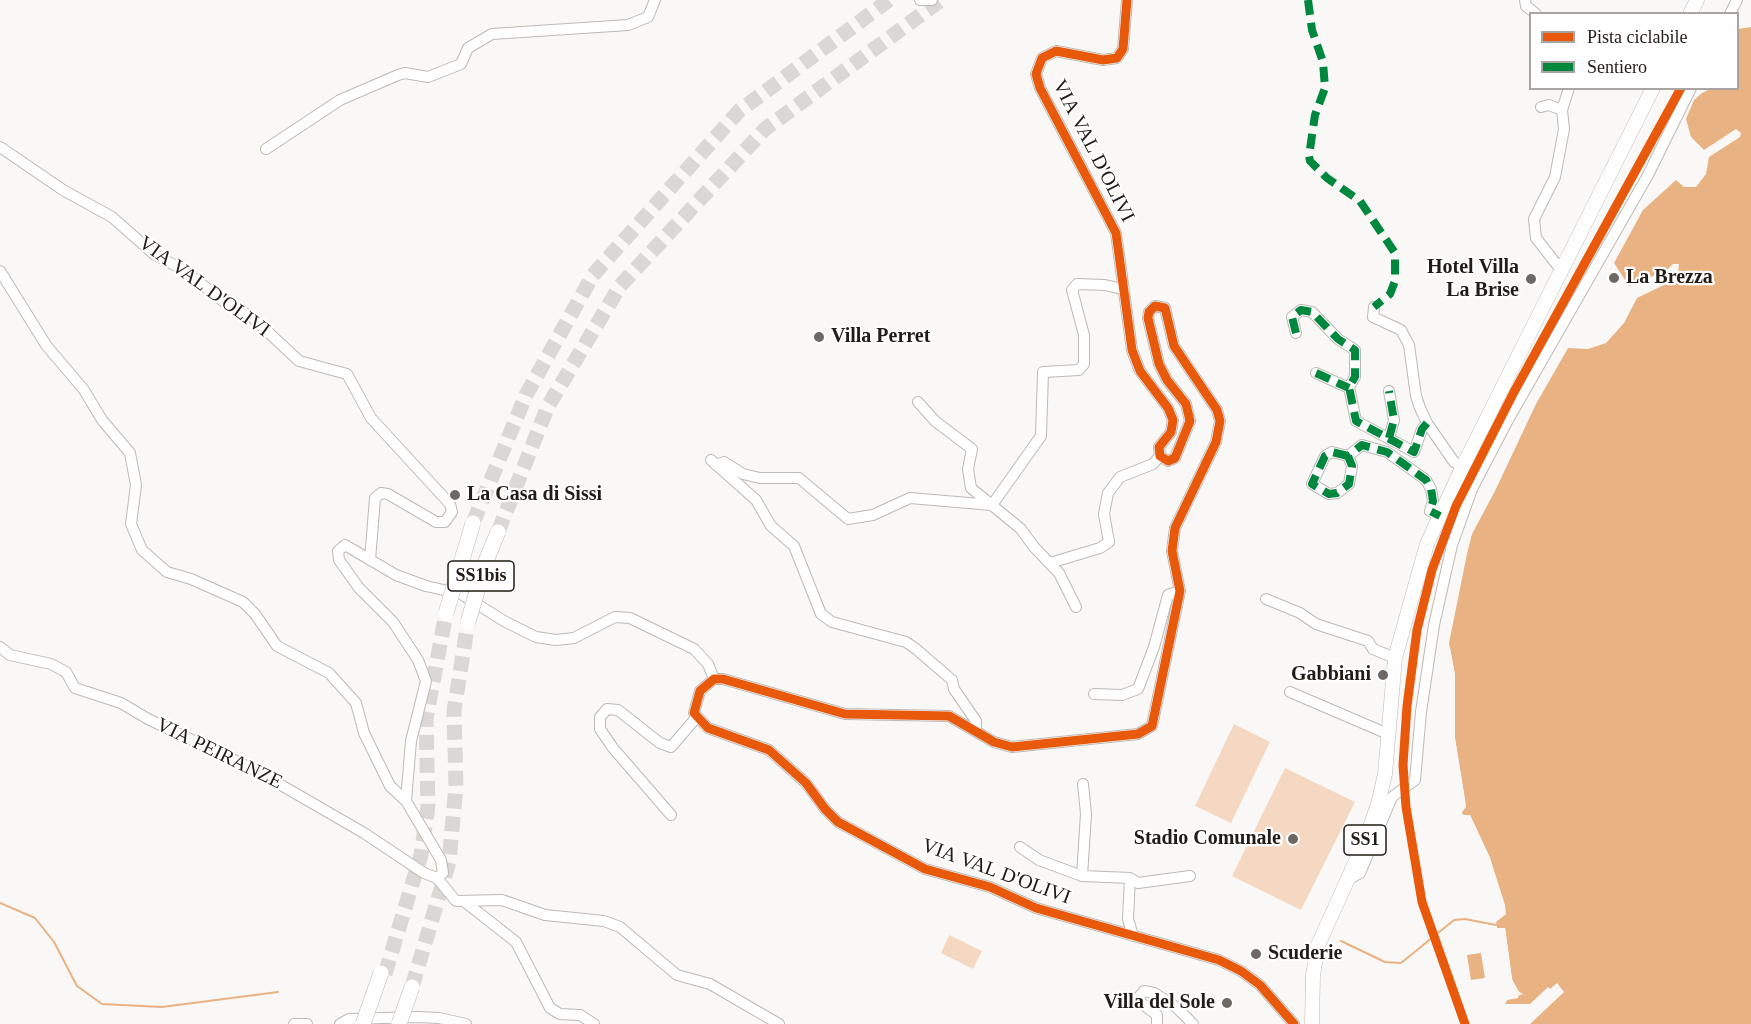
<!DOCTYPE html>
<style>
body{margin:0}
#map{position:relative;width:1751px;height:1024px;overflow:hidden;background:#faf8f6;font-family:Georgia,serif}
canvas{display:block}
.legend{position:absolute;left:1529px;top:12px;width:210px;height:78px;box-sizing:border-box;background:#fff;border:2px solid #a7a4a1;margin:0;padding:8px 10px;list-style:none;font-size:18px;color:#231b15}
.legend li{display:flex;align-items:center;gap:12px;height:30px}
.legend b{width:30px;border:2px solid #a7a4a1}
</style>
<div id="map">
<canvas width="1751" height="1024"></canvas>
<ul class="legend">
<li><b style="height:8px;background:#e8590c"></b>Pista ciclabile</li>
<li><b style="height:8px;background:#00873e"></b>Sentiero</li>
</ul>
</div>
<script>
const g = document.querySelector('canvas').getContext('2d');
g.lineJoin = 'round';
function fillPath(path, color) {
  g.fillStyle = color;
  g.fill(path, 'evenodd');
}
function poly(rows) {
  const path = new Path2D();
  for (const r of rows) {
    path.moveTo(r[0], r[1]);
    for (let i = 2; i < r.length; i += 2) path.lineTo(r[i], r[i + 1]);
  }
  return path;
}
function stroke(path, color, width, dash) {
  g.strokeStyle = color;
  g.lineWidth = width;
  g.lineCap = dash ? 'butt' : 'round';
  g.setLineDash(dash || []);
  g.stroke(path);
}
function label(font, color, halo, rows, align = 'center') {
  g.font = font + ' Georgia,serif';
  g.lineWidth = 4.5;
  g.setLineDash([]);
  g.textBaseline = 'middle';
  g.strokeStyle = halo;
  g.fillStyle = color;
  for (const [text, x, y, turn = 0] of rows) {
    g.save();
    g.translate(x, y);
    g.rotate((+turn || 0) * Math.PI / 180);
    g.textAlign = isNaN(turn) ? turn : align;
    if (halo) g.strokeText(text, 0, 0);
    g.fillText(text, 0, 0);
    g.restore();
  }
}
fillPath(poly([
 [1234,724,1270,742,1231,823,1195,806],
 [1285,768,1355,802,1301,910,1232,876],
 [949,935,982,951,973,969,941,953]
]), '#f5d8c2');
fillPath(poly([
 [1751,27,1751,1024,1530,1024,1564,992,1557,983,1550,989,1548,987,1530,1004,1504,1004,1507,1000,1518,998,1519,992,1512,979,1505,928,1497,929,1495,922,1506,914,1505,905,1490,858,1470,815,1462,815,1462,811,1466,806,1455,738,1455,675,1449,643,1467,554,1472,534,1495,491,1536,404,1568,348,1588,349,1606,343,1624,323,1637,298,1674,280,1678,274,1679,264,1673,264,1667,270,1629,286,1614,263,1643,210,1676,180,1684,187,1696,187,1706,174,1709,157,1740,137,1741,133,1736,129,1704,150,1691,137,1686,119,1694,100,1702,93,1710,89,1738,88,1738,29],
 [1481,953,1485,978,1471,980,1467,955]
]), '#e9b282');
fillPath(poly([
 [1450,648,1455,675,1455,738,1466,807,1462,812,1463,815,1470,815,1490,858,1506,914,1496,922,1497,928,1505,928,1512,979,1516,990,1523,994,1507,1000,1504,1006,1501,1004,1503,1000,1517,995,1509,979,1502,930,1495,931,1492,922,1502,913,1502,906,1488,859,1468,818,1461,817,1459,812,1463,806,1452,738,1452,675,1447,649]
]), '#faf8f6');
stroke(poly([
 [0,903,35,918,54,942,77,986,102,1004,162,1007,278,992],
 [1341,941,1385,962,1401,963,1454,920,1465,919,1496,925]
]), '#e9b282', 2);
stroke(poly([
 [473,523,526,395,593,275,739,111,889,0],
 [498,532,548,406,620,286,765,129,941,0],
 [385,974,421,855,428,806,426,719,446,613],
 [412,987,449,862,456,786,454,711,468,622]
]), '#dad7d4', 15, [15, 8]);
const minor = poly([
 [920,0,932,0],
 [1127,0,1123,49,1117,58,1103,60,1056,51,1042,58,1036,74,1040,88,1116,233,1132,350,1140,371,1168,408,1173,420,1171,432,1159,447,1160,456,1168,461,1175,458,1190,421,1186,404,1167,380,1159,364,1148,318,1149,312,1155,306,1165,308,1174,346,1217,410,1220,421,1216,442,1175,528,1172,551,1180,591,1152,726,1138,734,1012,747,994,742,949,716,845,714,723,679,714,679,700,691,694,713,708,728,769,750,806,783,825,809,838,822,925,869,990,887,1036,908,1219,960,1241,971,1260,985,1294,1024],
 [1525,0,1526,6,1536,14],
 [1730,14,1737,0],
 [1541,107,1549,105,1562,110],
 [0,147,63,190,112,217,155,255,182,269,223,301,252,317,299,361,347,374,371,418,450,504,452,512,445,522,436,522,388,494,381,493,375,498,370,560],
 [266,149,340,100,398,75,405,73,428,77,461,64,468,48,492,34,628,25,648,17,655,0],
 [1561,270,1536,238,1534,219,1555,177,1564,129,1562,110,1569,88],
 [0,271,46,345,84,390,102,420,130,453,136,485,131,524,142,550,167,572,191,579,243,602,255,614,277,646,329,673,356,703,364,733,390,786,406,801],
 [1374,307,1373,317,1401,330,1409,345,1416,396,1420,408,1427,423,1454,462,1463,466],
 [1296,333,1292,317,1301,310,1312,312,1338,339,1355,350,1355,377,1349,387,1356,421,1414,452,1422,429,1427,423],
 [1316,373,1349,388],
 [918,402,935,421,972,449,968,469,971,488,1021,529,1034,547,1059,573,1076,607],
 [1389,438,1394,420,1389,391],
 [1348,456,1332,452,1325,456,1312,484,1329,494,1337,493,1349,484,1352,466,1348,456,1362,445,1387,452,1426,480,1431,489,1433,501,1430,511,1440,516],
 [711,460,756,500,771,526,794,546,821,614,832,622,906,642,916,649,952,680,954,689,976,721,976,730],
 [716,465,724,462,743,474,760,478,799,478,848,519,873,515,910,498,992,505],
 [992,505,1041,436,1043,372,1079,370,1084,364,1084,335,1072,290,1077,284,1105,285,1122,289],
 [1050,563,1100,548,1109,542,1104,514,1108,493,1120,477,1153,464,1160,456],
 [1266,599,1300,613,1316,624,1368,641,1373,649,1395,658],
 [0,647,10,655,51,664,66,672,75,688,121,703,148,719,255,770,364,833,424,873,437,878],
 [1290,692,1388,734],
 [1094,694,1122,695,1138,689,1154,647,1168,595,1180,591],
 [671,815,613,748,600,729,600,717,607,709,618,710,660,743,671,747,696,718],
 [1020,847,1039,860,1082,876,1130,878,1138,883,1190,876],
 [1082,876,1086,814,1083,784],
 [437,878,443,873,441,860,406,801,411,741,426,681,418,660,393,622,359,588,339,560,338,551,345,545,396,575,426,586,461,594,504,621,536,637,556,640,574,638,615,617,630,618,694,649,708,664,714,679],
 [437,878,456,901,502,900,545,915,604,921,620,927,677,975,710,984,779,1024],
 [1130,878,1128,919,1133,936],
 [1347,880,1360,873,1392,797,1415,780,1421,712,1434,625,1452,545,1472,489,1508,420,1648,175,1691,88],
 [465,902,516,942,550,1008,560,1014,580,1015,594,1024],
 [294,1024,307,1024],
 [340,1024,349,1019,418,1017,439,1018,466,1024],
 [1157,1024,1157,1015,1140,1002,1138,998,1144,991,1154,993,1176,1007,1193,1024]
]);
const major = poly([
 [1690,14,1697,0],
 [1312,1024,1313,975,1318,945,1366,839,1378,804,1385,774,1395,658,1427,544,1463,466,1653,88]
]);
stroke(minor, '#beb9b5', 12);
stroke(major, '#beb9b5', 15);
stroke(minor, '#fefefe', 10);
stroke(major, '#fefefe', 14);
const highwayBridge = poly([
 [446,613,473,523],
 [468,622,486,561,498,532],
 [363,1024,381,973],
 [399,1024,412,987]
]);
stroke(highwayBridge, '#beb9b5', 16, []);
stroke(highwayBridge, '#fefefe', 15);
stroke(poly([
 [1308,0,1312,30,1323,62,1325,88,1315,115,1309,156,1310,161,1327,178,1360,201,1395,253,1395,281,1390,294,1374,307],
 [1296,333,1292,317,1301,310,1312,312,1338,339,1355,350,1355,377,1349,387,1356,421,1414,452,1422,429,1427,423],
 [1316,373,1349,388],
 [1389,438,1394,420,1389,391],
 [1348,456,1332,452,1325,456,1312,484,1329,494,1337,493,1349,484,1352,466,1348,456,1362,445,1387,452,1426,480,1431,489,1433,501,1430,511,1440,516]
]), '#00873e', 8, [15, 8]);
stroke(poly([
 [1127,0,1123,49,1117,58,1103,60,1056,51,1042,58,1036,74,1040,88,1116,233,1132,350,1140,371,1168,408,1173,420,1171,432,1159,447,1160,456,1168,461,1175,458,1190,421,1186,404,1167,380,1159,364,1148,318,1149,312,1155,306,1165,308,1174,346,1217,410,1220,421,1216,442,1175,528,1172,551,1180,591,1152,726,1138,734,1012,747,994,742,949,716,845,714,723,679,714,679,700,691,694,713,708,728,769,750,806,783,825,809,838,822,925,869,990,887,1036,908,1219,960,1241,971,1260,985,1294,1024],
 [1465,1024,1422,902,1406,807,1403,765,1407,706,1417,630,1432,570,1456,506,1514,392,1681,88]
]), '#e8590c', 9);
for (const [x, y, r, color] of [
 [1614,278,6,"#6e6864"],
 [1531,279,6,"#6e6864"],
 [819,337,6,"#6e6864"],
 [455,495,6,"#6e6864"],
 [1383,675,6,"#6e6864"],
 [1293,839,6,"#6e6864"],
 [1256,954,6,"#6e6864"],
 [1227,1003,6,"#6e6864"]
]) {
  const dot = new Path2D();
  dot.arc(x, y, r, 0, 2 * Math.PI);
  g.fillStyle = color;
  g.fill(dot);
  stroke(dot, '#fff', 2);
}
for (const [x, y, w] of [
 [481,576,66],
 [1365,840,42]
]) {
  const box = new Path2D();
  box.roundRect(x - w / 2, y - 15, w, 30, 4.5);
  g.fillStyle = '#fff';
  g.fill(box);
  stroke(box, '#231b15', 1.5);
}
label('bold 18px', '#231b15', null, [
 ["SS1bis",481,576],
 ["SS1",1365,840]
]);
label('20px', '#231b15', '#fff', [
 ["VIA VAL D'OLIVI",1093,151,63],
 ["VIA VAL D'OLIVI",204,287,36],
 ["VIA PEIRANZE",219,754,26],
 ["VIA VAL D'OLIVI",996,872,20]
]);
label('bold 20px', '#231b15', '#fff', [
 ["Hotel Villa",1519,268],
 ["La Brise",1519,291],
 ["La Brezza",1626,278,"left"],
 ["Villa Perret",831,337,"left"],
 ["La Casa di Sissi",467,495,"left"],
 ["Gabbiani",1371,675],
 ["Stadio Comunale",1281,839],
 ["Scuderie",1268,954,"left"],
 ["Villa del Sole",1215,1003]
], 'right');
</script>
